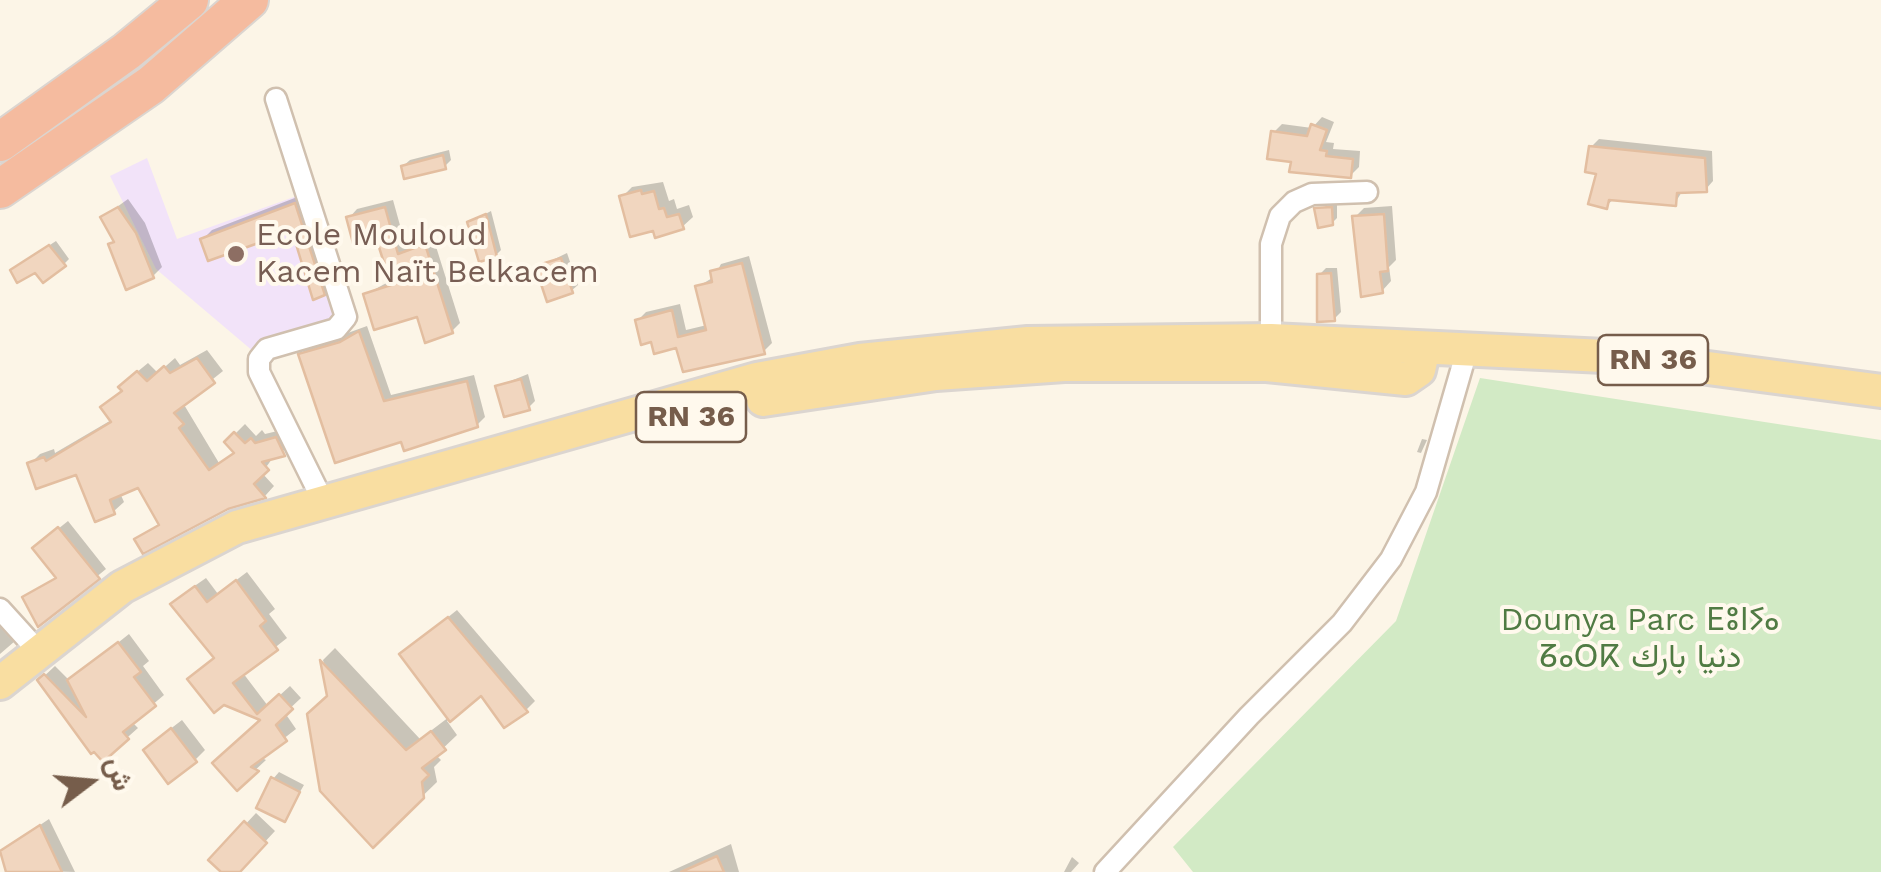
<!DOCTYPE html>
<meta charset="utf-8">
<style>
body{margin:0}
#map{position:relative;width:1881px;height:872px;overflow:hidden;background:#fcf5e7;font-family:"Work Sans",Vazirmatn,sans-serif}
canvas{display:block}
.north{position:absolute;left:40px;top:732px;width:100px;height:100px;-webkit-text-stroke:8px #fff9ed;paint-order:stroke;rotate:74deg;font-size:28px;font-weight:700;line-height:40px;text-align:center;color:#765d4b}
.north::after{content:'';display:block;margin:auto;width:35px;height:45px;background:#765d4b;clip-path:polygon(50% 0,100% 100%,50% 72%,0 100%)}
</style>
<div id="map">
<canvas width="1881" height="872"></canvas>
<div class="north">ش</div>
</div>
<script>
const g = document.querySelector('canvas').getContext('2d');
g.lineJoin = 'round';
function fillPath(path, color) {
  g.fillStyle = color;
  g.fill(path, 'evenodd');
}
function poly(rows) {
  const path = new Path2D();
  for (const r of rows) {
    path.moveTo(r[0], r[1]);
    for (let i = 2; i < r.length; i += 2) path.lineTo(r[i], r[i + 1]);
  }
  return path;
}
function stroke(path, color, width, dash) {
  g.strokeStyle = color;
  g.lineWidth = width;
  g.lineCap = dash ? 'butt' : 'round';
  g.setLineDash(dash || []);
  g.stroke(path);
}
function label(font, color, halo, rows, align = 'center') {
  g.font = font + ' "Work Sans",Vazirmatn,"Noto Sans Tifinagh",sans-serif';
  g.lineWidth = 8;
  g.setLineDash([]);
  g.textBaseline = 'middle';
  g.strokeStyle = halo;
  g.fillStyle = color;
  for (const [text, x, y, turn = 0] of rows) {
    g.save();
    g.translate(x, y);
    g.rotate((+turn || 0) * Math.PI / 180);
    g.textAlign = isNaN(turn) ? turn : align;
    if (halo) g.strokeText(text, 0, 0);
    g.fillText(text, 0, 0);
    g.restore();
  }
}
fillPath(poly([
 [147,158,177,239,305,193,346,322,254,352,156,269,110,176]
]), '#f2e3f9');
fillPath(poly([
 [1480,378,1881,440,1881,872,1193,872,1173,847,1396,621]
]), '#d2eac5');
fillPath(poly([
 [1322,117,1334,122,1326,142,1334,143,1333,149,1360,151,1359,167,1351,175,1294,160,1273,133,1282,124,1312,128],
 [1599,139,1712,151,1713,181,1706,189,1683,190,1675,203,1615,198,1606,206,1591,147],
 [449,150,451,160,445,166,403,166,410,160],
 [663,182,669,201,674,199,677,209,689,205,693,217,682,227,622,197,632,187],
 [305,194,333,283,323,293,293,227,202,240,212,230],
 [128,199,145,223,162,267,153,276,111,245,116,239,103,217],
 [393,200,406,247,433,237,460,323,452,331,366,294,392,280,379,238,349,218,357,209],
 [1337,203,1337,218,1332,223,1317,209],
 [1392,206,1396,260,1389,267,1391,281,1382,291,1355,217,1364,208],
 [491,211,501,250,496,255,470,222],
 [56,241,69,259,64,264,36,270,19,265],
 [567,253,578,285,571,291,538,267],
 [749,256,772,343,764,351,678,345,653,339,637,321,646,312,680,304,686,330,707,325,697,287,714,277,721,264],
 [1326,268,1337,268,1341,312,1334,319,1319,275],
 [367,326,391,395,474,375,485,417,477,425,403,439,301,355,309,347],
 [207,350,223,371,183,403,219,463,236,451,227,442,245,424,256,436,262,430,265,434,286,429,294,444,274,456,262,473,274,486,265,496,138,539,161,522,139,485,120,493,124,502,114,511,78,472,30,464,40,454,54,449,55,453,113,419,131,377,148,363,158,373,175,358,180,365],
 [528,374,535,401,528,408,498,386],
 [1422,439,1427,440,1421,453,1417,452],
 [68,521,106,569,39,624,25,598,58,576,43,541],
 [247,572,275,609,269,614,287,638,243,673,268,706,290,686,301,698,285,713,296,729,260,757,266,760,237,787,264,718,223,702,216,657,183,594,206,578,218,594],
 [0,610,22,635,0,654],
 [457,610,535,701,526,710,482,692,447,721,457,735,436,755,441,760,434,767,437,782,373,844,323,660,335,648,420,739,449,717,402,654],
 [129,634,149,661,143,666,164,695,132,722,138,728,103,759,40,680,55,666,70,681],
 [182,720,205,750,195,760,156,740],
 [279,772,304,785,284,819,273,779],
 [256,813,275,831,237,872,225,872,212,860],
 [49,819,75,872,7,870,0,852],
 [731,844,739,872,669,872],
 [1072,857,1079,863,1071,872,1064,872]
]), '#0003');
const building = poly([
 [1311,124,1327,130,1320,150,1327,151,1326,156,1353,159,1351,178,1289,172,1291,162,1267,159,1271,131,1307,136,1311,124],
 [1589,146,1705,158,1707,192,1677,193,1676,206,1609,200,1607,209,1588,204,1596,174,1585,172,1589,146],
 [443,155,446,169,404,179,401,166,443,155],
 [641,190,642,194,654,191,659,209,664,208,667,217,679,214,684,229,655,238,653,231,630,237,619,196,641,190],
 [295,203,325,295,313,300,292,231,208,261,200,239,295,203],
 [118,207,136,233,154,278,126,290,108,244,114,242,100,217,118,207],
 [385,207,398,254,425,244,453,333,425,343,417,317,374,330,363,294,391,285,377,241,354,247,346,217,385,207],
 [1332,207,1333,225,1318,228,1314,208,1332,207],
 [486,214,497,257,479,262,467,222,486,214],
 [1384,214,1388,271,1380,272,1383,293,1361,297,1352,216,1384,214],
 [49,245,66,266,43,283,35,273,17,283,10,270,49,245],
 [561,258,573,293,547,302,535,266,561,258],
 [742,263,765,354,683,372,676,348,654,354,651,342,641,345,635,320,672,310,678,337,706,330,695,286,712,282,710,271,742,263],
 [1331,273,1335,321,1317,322,1317,274,1331,273],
 [359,331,384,401,467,381,478,427,404,451,401,442,335,463,298,354,340,342,359,331],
 [197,358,215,383,174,413,184,424,179,428,209,470,234,453,224,442,234,432,245,443,251,438,255,443,276,437,285,456,262,462,269,470,254,484,266,498,228,509,143,554,134,539,159,525,138,488,110,500,115,514,95,522,76,475,36,489,27,463,44,457,46,461,111,422,100,407,122,391,118,387,137,371,147,381,164,366,170,373,197,358],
 [521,379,530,410,504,417,495,386,521,379],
 [58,527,100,579,38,627,22,597,56,578,32,548,58,527],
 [236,580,266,621,260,626,278,650,233,683,257,714,279,694,293,709,276,725,287,741,251,767,259,771,237,791,212,763,260,720,224,705,214,713,187,679,214,658,170,604,195,586,207,602,236,580],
 [448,617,528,712,504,728,481,696,450,722,399,654,448,617],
 [118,642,141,672,134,677,156,706,123,732,129,739,103,762,94,752,91,754,37,680,44,674,86,717,67,680,118,642],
 [320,660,406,750,431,731,446,750,422,768,429,775,422,782,424,798,373,848,320,791,307,714,327,696,320,660],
 [171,728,197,762,168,784,143,750,171,728],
 [271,777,300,792,285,822,256,808,271,777],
 [244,821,267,843,240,872,221,872,208,860,244,821],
 [40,825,62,872,6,872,0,851,40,825],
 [717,856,724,872,681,872,717,856]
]);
fillPath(building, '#f1d6bf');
stroke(building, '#e3bea0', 2.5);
const street = poly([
 [276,99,346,317,336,329,267,349,259,359,259,372,323,501],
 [1271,340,1271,244,1280,216,1294,202,1312,194,1367,192],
 [0,609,39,652],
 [1105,872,1249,716,1342,623,1391,559,1426,492,1467,350]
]);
const primary = poly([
 [763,400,936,374,1064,365,1267,365,1406,379,1419,370,1424,348],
 [0,683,122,587,237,527,757,379,860,360,1028,343,1271,340,1625,357,1881,391]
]);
const highway = poly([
 [0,142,127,51,189,0],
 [0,189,151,85,249,0]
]);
stroke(street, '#d0c0af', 25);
stroke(primary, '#dbd5d0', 38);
stroke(highway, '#dbd5d0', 42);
stroke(street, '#fff', 20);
stroke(primary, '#f9dea1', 32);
stroke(highway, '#f5bb9f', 38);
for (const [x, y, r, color] of [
 [236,254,10,"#8d6e63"]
]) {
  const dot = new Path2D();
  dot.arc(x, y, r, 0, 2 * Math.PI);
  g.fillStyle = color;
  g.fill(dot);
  stroke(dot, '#fff9ed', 4);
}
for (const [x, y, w] of [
 [1653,360,110],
 [691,417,110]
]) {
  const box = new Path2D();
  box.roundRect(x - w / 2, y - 25, w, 50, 8);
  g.fillStyle = '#fff9ed';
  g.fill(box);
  stroke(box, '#765d4b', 2.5);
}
label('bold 30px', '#765d4b', null, [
 ["RN 36",1653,360],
 ["RN 36",691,417]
]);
label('32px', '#785e54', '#fff9ed', [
 ["Ecole Mouloud",256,236],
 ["Kacem Naït Belkacem",256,273]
], 'left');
label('32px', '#507b43', '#fff9ed', [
 ["Dounya Parc ⴹⵓⵏⵢⴰ",1640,621],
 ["ⵒⴰⵔⴽ دنيا بارك",1640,658]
]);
</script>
